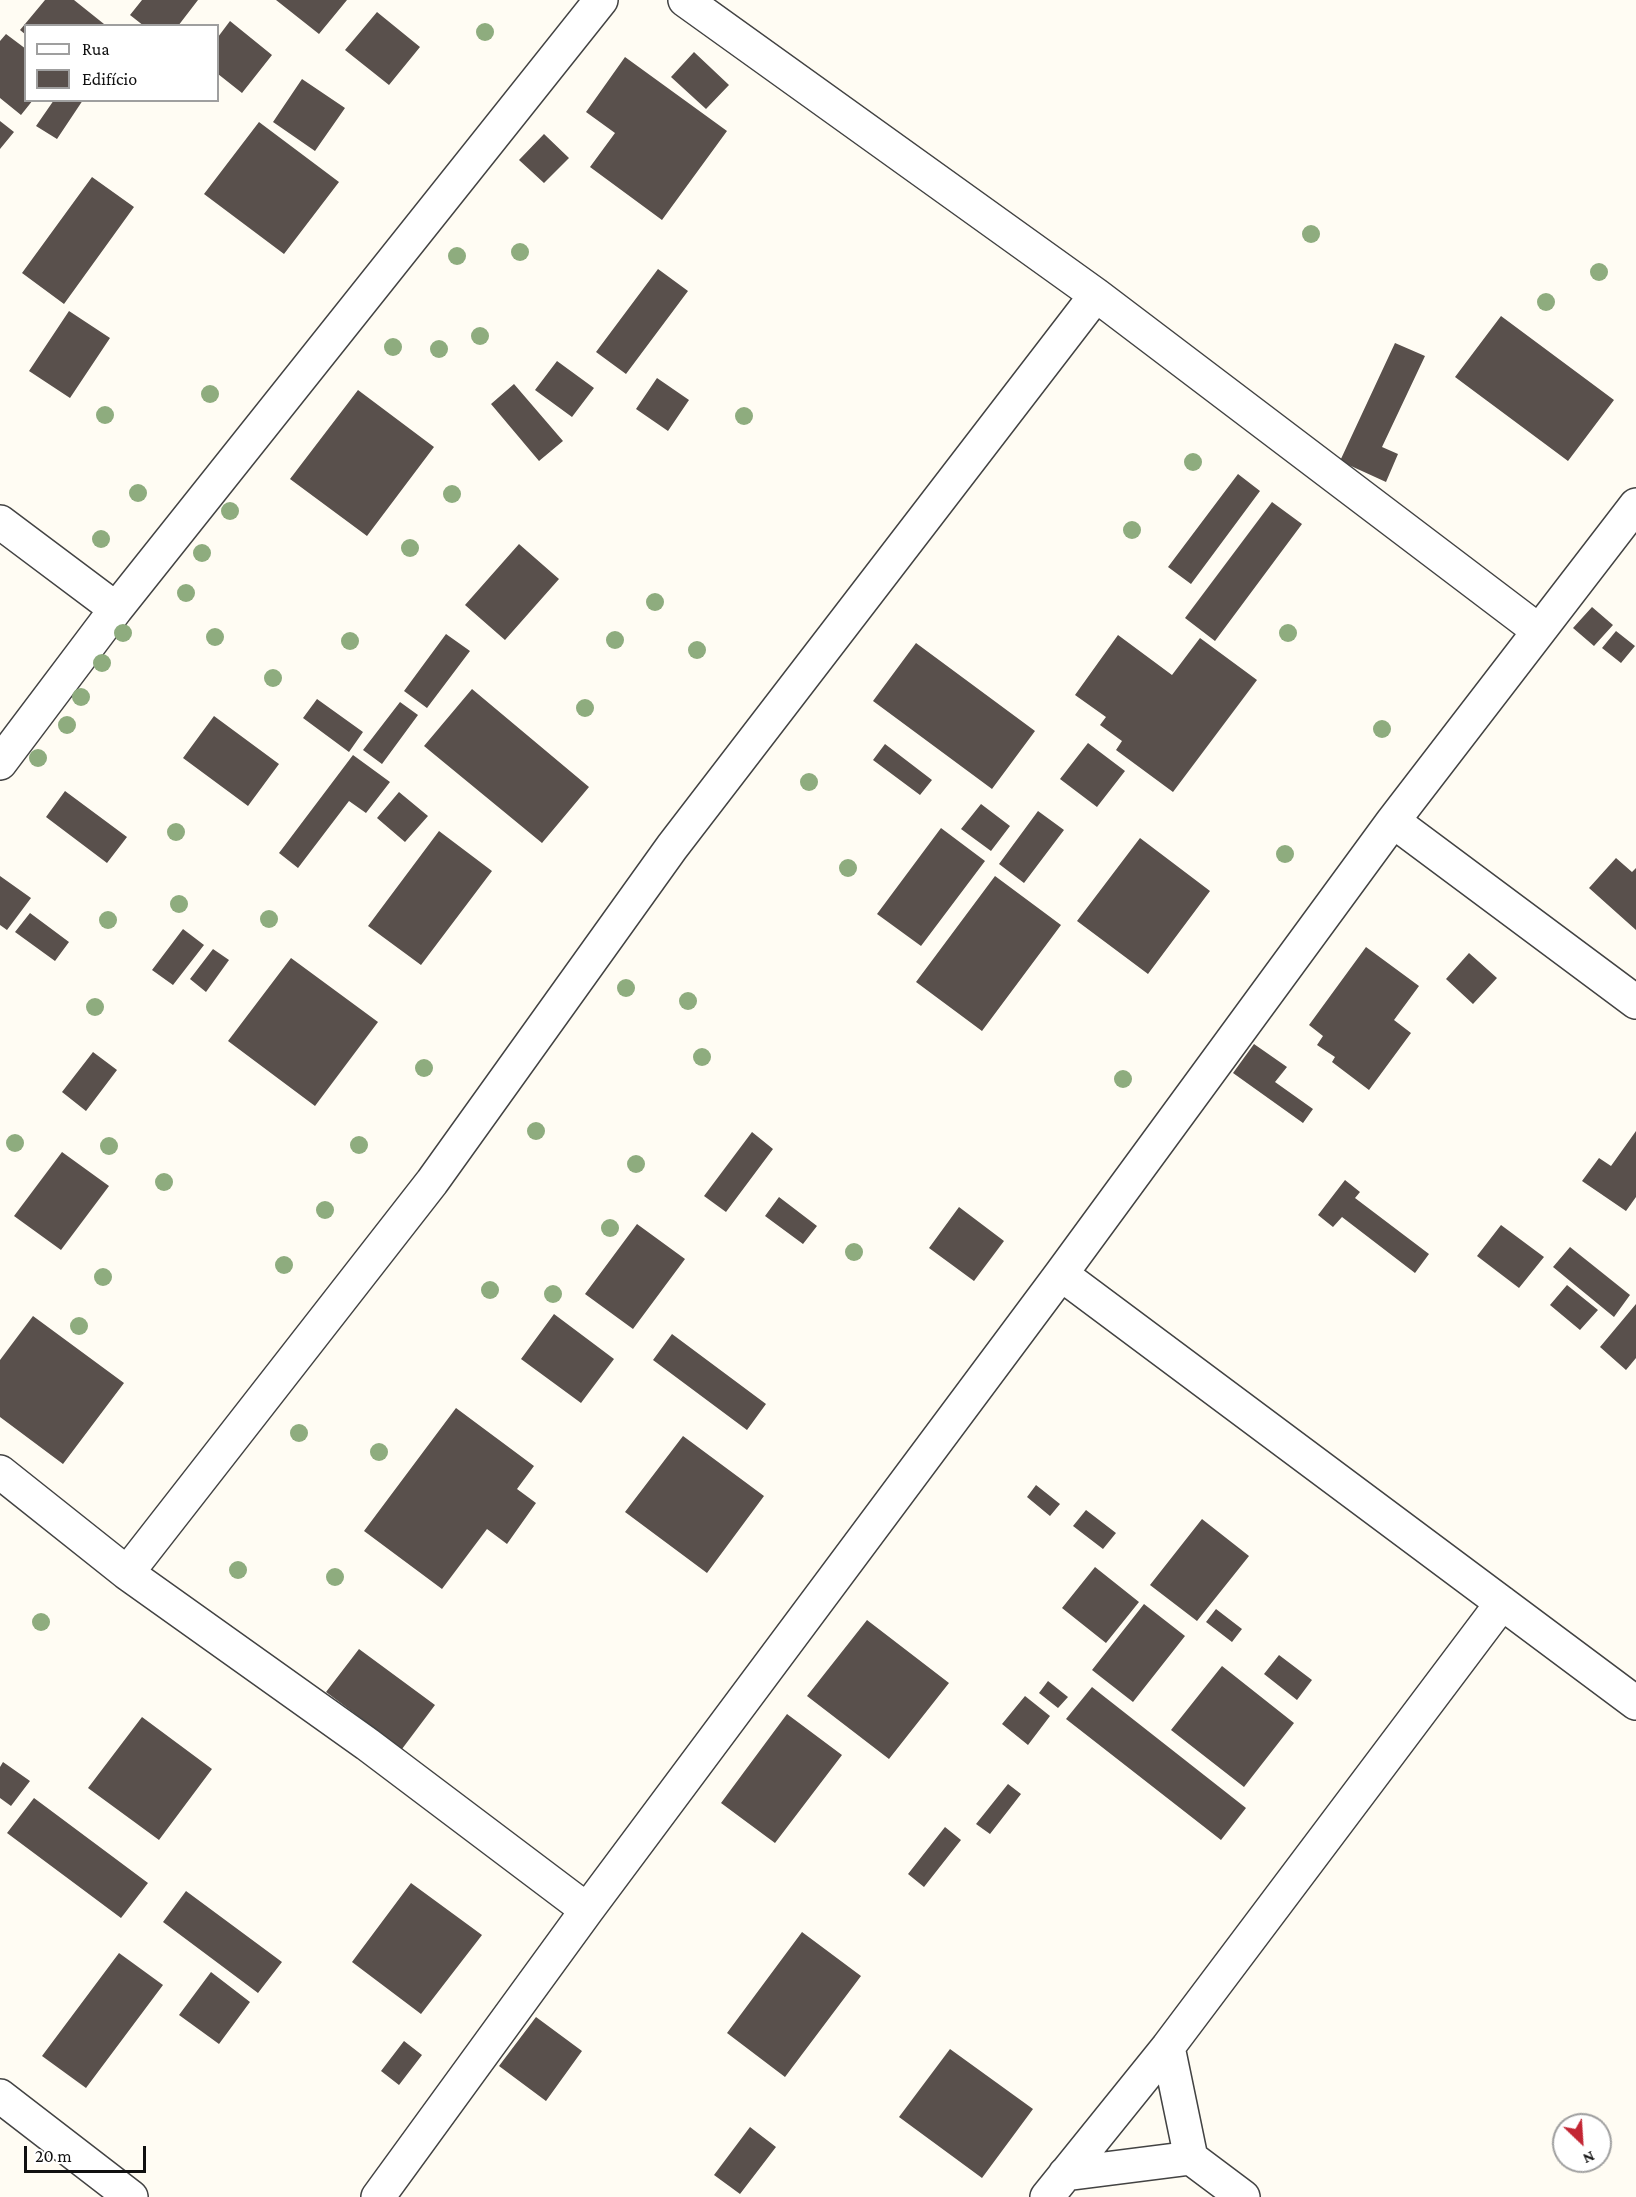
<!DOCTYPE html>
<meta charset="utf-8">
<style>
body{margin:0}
#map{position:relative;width:1636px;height:2197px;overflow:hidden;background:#fffcf3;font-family:"Crimson Pro",serif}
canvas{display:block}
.legend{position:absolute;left:24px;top:24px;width:195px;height:78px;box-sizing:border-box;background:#fff;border:2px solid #9f9f9f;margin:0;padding:8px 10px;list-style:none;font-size:18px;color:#101010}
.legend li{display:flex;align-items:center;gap:12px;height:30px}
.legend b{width:30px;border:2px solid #9f9f9f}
.north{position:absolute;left:1552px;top:2113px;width:60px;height:60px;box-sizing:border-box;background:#fff;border:2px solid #9f9f9f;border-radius:50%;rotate:155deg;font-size:16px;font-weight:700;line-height:24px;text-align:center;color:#101010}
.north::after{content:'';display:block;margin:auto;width:21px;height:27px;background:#c32533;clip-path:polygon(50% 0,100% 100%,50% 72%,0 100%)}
.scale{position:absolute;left:24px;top:2146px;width:122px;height:27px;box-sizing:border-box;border:3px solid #101010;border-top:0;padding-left:8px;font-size:18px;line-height:21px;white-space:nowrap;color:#101010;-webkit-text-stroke:4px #fff;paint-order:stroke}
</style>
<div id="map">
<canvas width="1636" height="2197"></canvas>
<ul class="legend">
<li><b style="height:8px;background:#fff"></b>Rua</li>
<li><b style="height:16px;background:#59504c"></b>Edifício</li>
</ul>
<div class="north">N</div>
<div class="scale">20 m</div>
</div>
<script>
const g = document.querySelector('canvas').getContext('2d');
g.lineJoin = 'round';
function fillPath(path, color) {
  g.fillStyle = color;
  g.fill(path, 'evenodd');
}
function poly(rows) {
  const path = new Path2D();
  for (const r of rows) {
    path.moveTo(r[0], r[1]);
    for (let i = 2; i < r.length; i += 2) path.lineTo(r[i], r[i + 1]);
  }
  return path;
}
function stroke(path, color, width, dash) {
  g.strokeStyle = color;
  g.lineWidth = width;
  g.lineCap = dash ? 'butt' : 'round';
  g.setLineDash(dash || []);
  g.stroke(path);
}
fillPath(poly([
 [45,0,74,0,104,24,103,26,26,26,26,35,20,30],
 [142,0,198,0,178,26,144,26,130,15],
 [276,0,347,0,319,34],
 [377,12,420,47,389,85,345,50],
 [230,21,272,55,242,93,218,74,218,37],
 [6,34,26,49,26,100,33,100,21,115,0,98,0,41],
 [694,52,729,85,706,109,671,77],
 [625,57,727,131,662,220,590,167,615,133,586,112],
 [302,79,345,108,315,151,273,122],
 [54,100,83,100,57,139,36,126],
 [0,121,14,132,0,149],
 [259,122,339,182,284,254,204,194],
 [544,134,569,158,544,183,519,160],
 [92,177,134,207,64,304,22,273],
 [658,269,688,291,626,374,596,352],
 [69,311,110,338,70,398,29,371],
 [1501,316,1614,400,1568,461,1455,377],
 [1395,343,1425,356,1382,447,1398,454,1386,482,1340,461],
 [557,361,594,388,572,417,535,390],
 [657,378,689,400,668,431,636,409],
 [514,384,563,441,539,461,491,404],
 [358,390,434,447,367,536,290,479],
 [1238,474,1260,491,1191,584,1168,567],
 [1272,502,1302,524,1215,641,1185,618],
 [519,544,559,579,505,640,465,605],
 [1592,607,1613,625,1594,646,1573,628],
 [1616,631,1635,646,1621,663,1602,648],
 [446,634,470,651,427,708,404,691],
 [1118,635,1172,675,1200,638,1257,680,1173,792,1116,750,1122,741,1100,725,1106,717,1075,695],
 [916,643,1035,731,992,789,873,701],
 [472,689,589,787,542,843,424,746],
 [317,699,363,732,349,752,303,718],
 [400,702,418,715,382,764,363,750],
 [214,716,279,764,248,806,183,758],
 [1088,743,1125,771,1097,807,1060,779],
 [885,744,932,780,920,795,873,760],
 [353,755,390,782,366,813,349,801,298,868,279,853],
 [65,791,127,837,107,863,46,817],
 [399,792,428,816,405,842,377,818],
 [981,804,1010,826,991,851,961,829],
 [1038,811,1064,830,1024,883,999,864],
 [941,828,985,861,921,946,877,914],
 [439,831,492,871,421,965,368,926],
 [1140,838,1210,891,1148,974,1077,921],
 [1616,858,1632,872,1636,868,1636,930,1589,888],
 [0,876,31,898,7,930,0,925],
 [995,876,1061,925,982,1031,916,982],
 [30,913,69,942,55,961,15,932],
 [183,929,204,945,173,985,152,970],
 [1366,947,1419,986,1394,1020,1411,1033,1369,1090,1332,1062,1335,1057,1317,1045,1323,1036,1309,1025],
 [213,949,229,960,206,992,190,979],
 [1469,953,1497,978,1473,1004,1446,979],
 [291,958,378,1022,315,1106,228,1041],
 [1254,1044,1287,1067,1275,1082,1313,1109,1303,1123,1233,1073],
 [93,1052,117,1070,86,1111,62,1092],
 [1636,1131,1636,1197,1626,1211,1582,1181,1599,1158,1611,1166],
 [752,1132,773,1149,726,1212,704,1196],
 [62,1152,109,1186,61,1250,14,1216],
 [1345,1180,1360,1192,1355,1198,1429,1254,1415,1273,1342,1217,1333,1227,1318,1215],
 [779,1197,817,1226,803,1244,765,1216],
 [959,1207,1004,1241,974,1281,929,1248],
 [637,1224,685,1259,633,1329,585,1294],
 [1501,1225,1544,1257,1519,1288,1477,1256],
 [1570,1247,1630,1295,1614,1317,1553,1267],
 [1567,1285,1598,1310,1580,1330,1550,1305],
 [1636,1304,1636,1358,1626,1370,1600,1347],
 [554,1314,614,1359,581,1403,521,1359],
 [33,1316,124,1383,63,1464,0,1417,0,1360],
 [672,1334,766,1404,747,1430,653,1360],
 [456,1408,534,1466,517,1489,536,1503,507,1544,487,1529,442,1589,364,1531],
 [683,1436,764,1496,707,1573,625,1512],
 [1036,1485,1060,1504,1050,1516,1027,1497],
 [1086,1510,1116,1533,1103,1549,1073,1526],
 [1202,1519,1249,1556,1197,1621,1150,1585],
 [1095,1567,1139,1602,1106,1643,1062,1608],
 [1144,1604,1185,1636,1133,1702,1092,1670],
 [1216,1609,1242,1629,1232,1642,1206,1622],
 [867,1620,949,1683,889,1759,807,1696],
 [359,1649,435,1705,402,1749,326,1692],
 [1279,1655,1312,1680,1297,1700,1264,1674],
 [1222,1666,1294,1723,1244,1787,1171,1730],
 [1048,1681,1068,1697,1058,1708,1039,1693],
 [1092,1687,1246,1808,1221,1840,1066,1719],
 [1025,1696,1050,1716,1028,1745,1002,1724],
 [787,1714,842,1755,775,1843,721,1803],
 [142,1717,212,1769,159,1840,88,1788],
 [3,1762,30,1781,11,1806,0,1798,0,1767],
 [1008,1784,1021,1794,990,1834,976,1824],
 [34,1798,148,1883,121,1918,7,1833],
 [945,1827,961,1840,924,1887,908,1874],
 [411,1883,482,1935,421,2014,352,1962],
 [186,1891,282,1962,258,1993,163,1922],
 [802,1932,861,1976,785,2077,727,2033],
 [119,1953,163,1985,86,2088,42,2056],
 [211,1972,250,2002,219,2044,179,2015],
 [536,2017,582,2051,546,2101,499,2066],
 [404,2041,422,2055,399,2085,381,2071],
 [950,2049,1033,2109,982,2178,899,2117],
 [750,2127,776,2147,740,2194,714,2175]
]), '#59504c');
const minor = poly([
 [685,0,1096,295,1539,631],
 [0,522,116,609],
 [0,763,116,609,601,0],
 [1393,821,1636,1002],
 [1061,1274,1636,1703],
 [0,1472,127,1573,367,1744,587,1910],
 [127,1573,432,1182,672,847,1096,295],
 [1168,2047,1191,2158,1243,2197],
 [0,2096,131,2197],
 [1065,2174,1191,2158],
 [378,2197,587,1910,1061,1274,1393,821,1636,505],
 [1047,2197,1168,2047,1502,1603]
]);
stroke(minor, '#434343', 36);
stroke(minor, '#fff', 33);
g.fillStyle = '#8eac7e';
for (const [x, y] of [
 [485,32],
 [1311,234],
 [520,252],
 [457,256],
 [1599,272],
 [1546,302],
 [480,336],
 [393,347],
 [439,349],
 [210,394],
 [105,415],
 [744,416],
 [1193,462],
 [138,493],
 [452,494],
 [230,511],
 [1132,530],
 [101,539],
 [410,548],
 [202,553],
 [186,593],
 [655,602],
 [123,633],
 [1288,633],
 [215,637],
 [615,640],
 [350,641],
 [697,650],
 [102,663],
 [273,678],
 [81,697],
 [585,708],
 [67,725],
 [1382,729],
 [38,758],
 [809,782],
 [176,832],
 [1285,854],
 [848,868],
 [179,904],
 [269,919],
 [108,920],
 [626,988],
 [688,1001],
 [95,1007],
 [702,1057],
 [424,1068],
 [1123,1079],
 [536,1131],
 [15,1143],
 [359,1145],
 [109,1146],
 [636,1164],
 [164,1182],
 [325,1210],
 [610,1228],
 [854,1252],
 [284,1265],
 [103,1277],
 [490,1290],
 [553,1294],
 [79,1326],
 [299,1433],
 [379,1452],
 [238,1570],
 [335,1577],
 [41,1622]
]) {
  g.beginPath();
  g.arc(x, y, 9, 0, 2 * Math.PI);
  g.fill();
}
</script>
